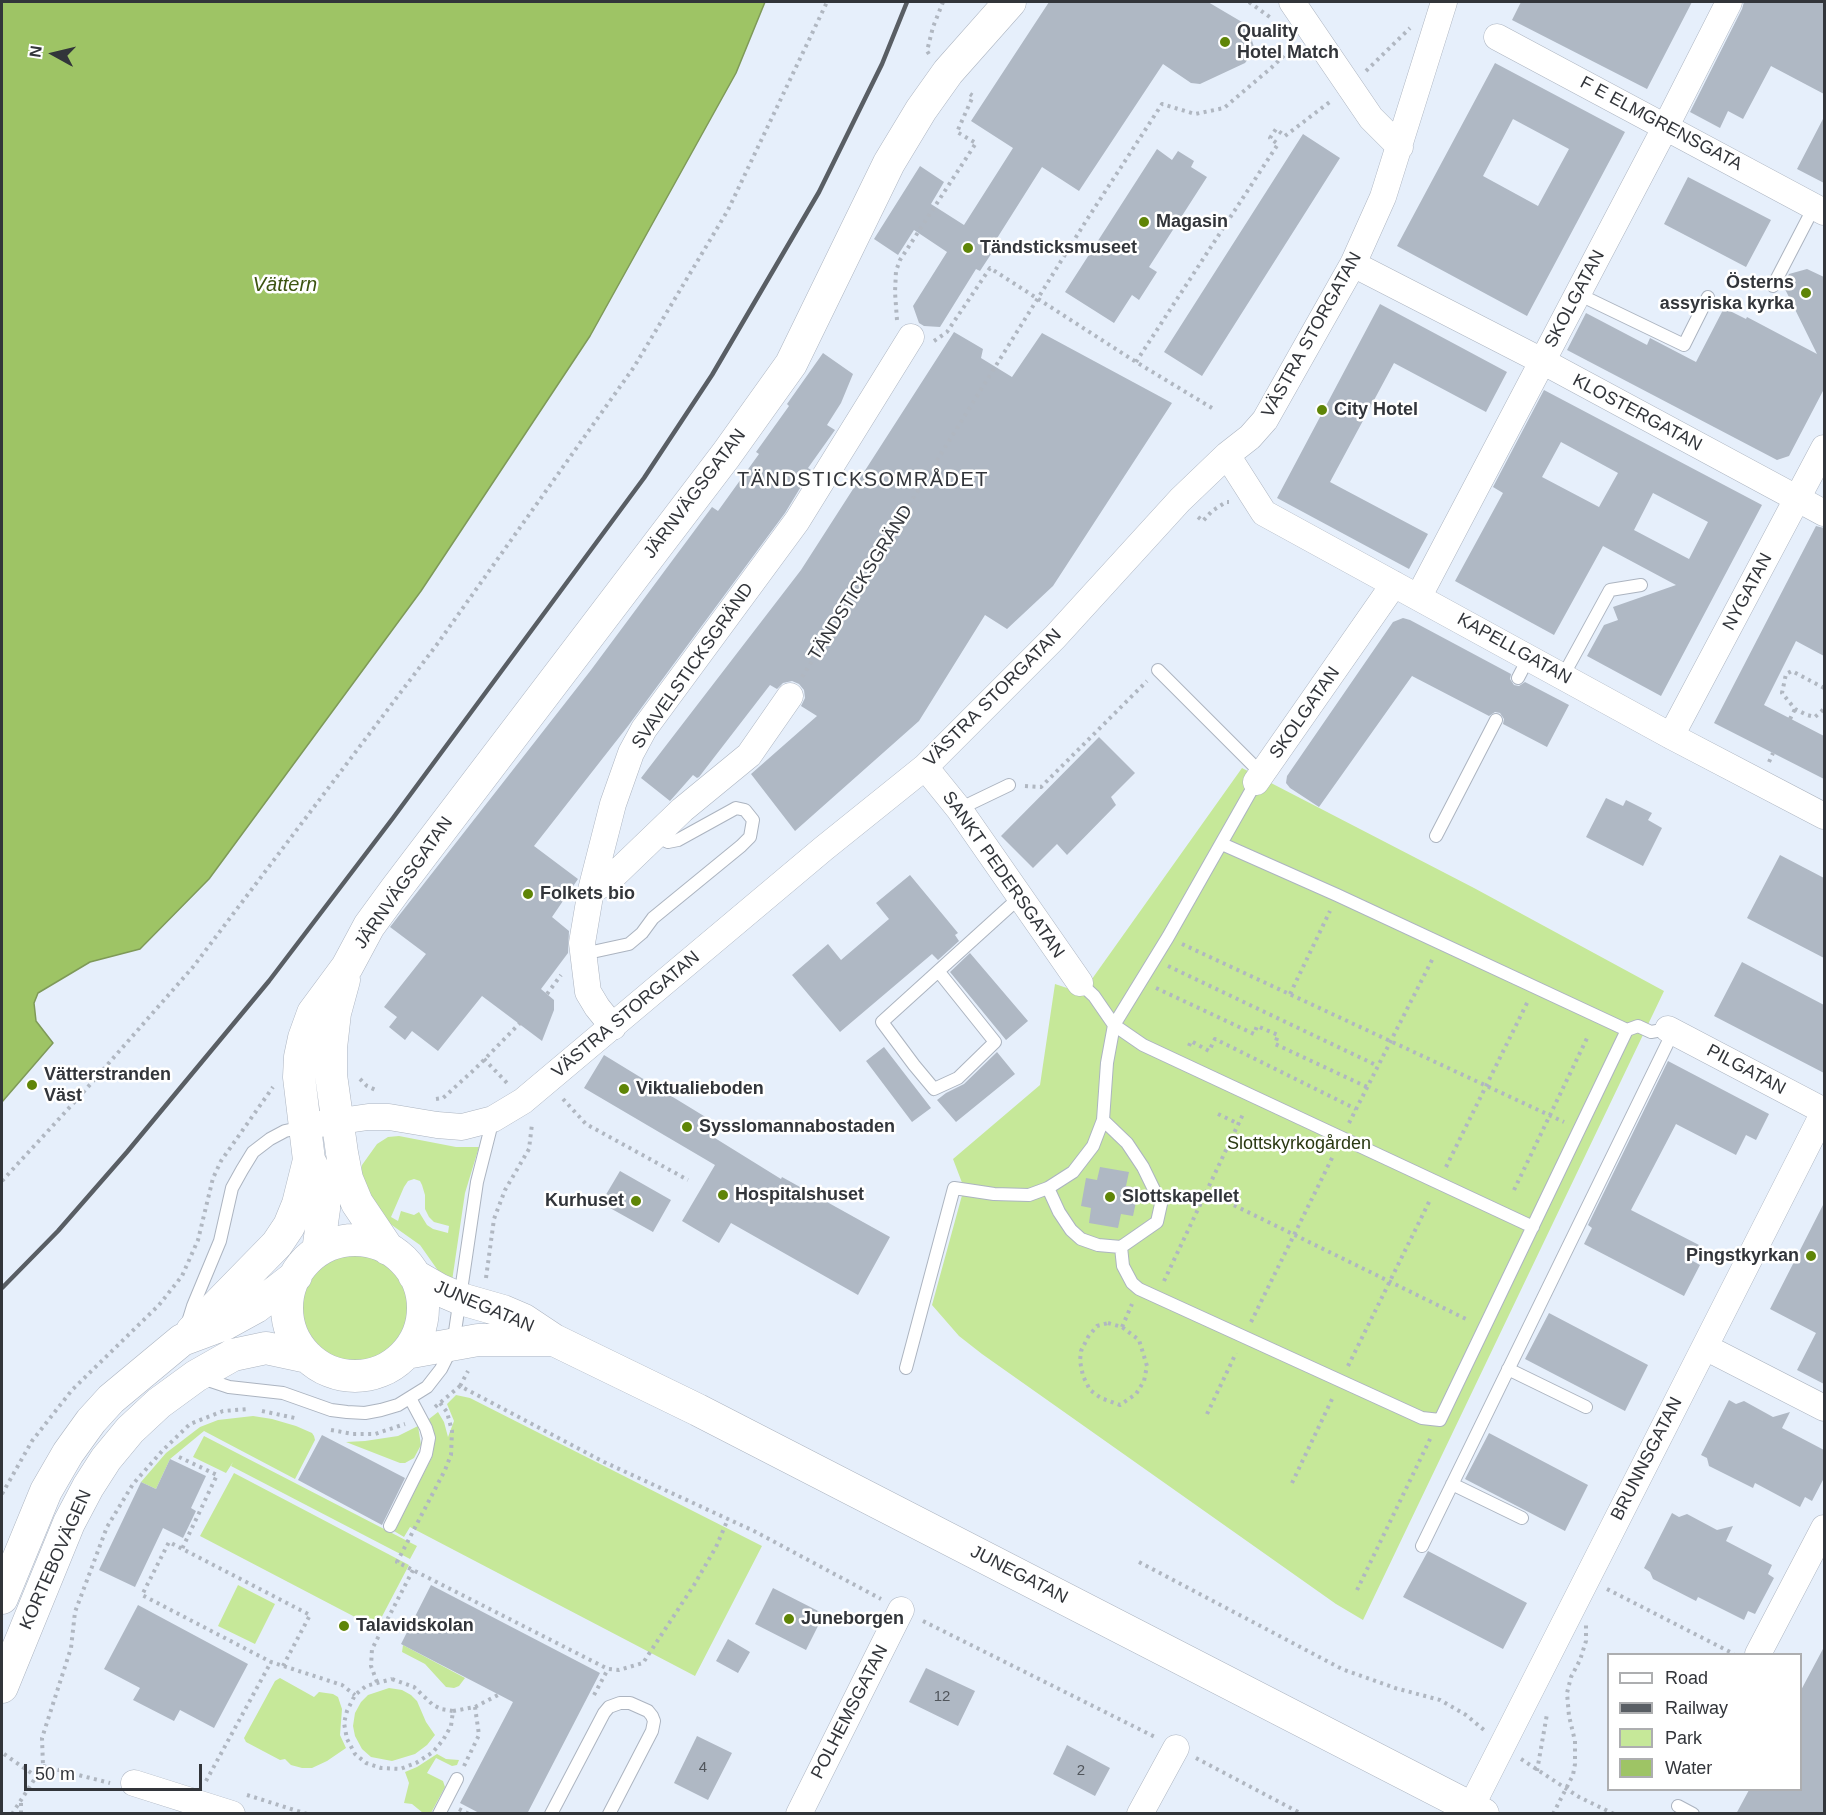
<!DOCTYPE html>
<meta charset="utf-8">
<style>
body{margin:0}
#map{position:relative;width:1826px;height:1815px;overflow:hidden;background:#e6effb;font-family:Helvetica,sans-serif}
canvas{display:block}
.frame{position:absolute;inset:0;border:3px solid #32353a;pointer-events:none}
.legend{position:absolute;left:1607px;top:1653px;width:195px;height:138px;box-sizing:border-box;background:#fff;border:2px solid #adaeb0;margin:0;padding:8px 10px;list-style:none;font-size:18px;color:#32353a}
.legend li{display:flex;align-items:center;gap:12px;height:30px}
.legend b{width:30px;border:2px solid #adaeb0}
.north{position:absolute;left:24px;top:24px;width:60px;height:60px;-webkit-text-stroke:4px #fff;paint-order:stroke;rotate:278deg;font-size:16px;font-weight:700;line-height:24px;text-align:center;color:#32353a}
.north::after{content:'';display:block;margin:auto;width:21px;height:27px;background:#32353a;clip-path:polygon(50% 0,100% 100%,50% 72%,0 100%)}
.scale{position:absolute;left:24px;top:1764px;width:178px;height:27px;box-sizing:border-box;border:3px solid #32353a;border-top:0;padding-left:8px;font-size:18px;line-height:21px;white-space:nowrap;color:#32353a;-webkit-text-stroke:4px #fff;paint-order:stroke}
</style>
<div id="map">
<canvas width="1826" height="1815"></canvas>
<div class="frame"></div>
<ul class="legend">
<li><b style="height:8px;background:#fff"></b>Road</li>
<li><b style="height:8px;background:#595e64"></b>Railway</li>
<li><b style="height:16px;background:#c6e899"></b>Park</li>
<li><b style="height:16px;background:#9ec465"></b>Water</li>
</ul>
<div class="north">N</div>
<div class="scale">50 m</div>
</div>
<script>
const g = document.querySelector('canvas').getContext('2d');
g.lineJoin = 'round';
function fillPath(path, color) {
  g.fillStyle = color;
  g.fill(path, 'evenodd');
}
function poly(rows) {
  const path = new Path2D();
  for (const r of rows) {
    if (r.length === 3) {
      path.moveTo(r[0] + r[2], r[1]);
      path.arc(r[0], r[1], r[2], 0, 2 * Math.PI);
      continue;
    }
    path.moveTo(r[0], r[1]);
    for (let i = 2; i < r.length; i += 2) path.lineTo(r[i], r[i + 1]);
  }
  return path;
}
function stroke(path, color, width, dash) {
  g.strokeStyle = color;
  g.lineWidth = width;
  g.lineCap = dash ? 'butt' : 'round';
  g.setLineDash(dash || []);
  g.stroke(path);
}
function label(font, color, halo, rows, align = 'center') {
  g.font = font + ' Helvetica,sans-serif';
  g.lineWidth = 5;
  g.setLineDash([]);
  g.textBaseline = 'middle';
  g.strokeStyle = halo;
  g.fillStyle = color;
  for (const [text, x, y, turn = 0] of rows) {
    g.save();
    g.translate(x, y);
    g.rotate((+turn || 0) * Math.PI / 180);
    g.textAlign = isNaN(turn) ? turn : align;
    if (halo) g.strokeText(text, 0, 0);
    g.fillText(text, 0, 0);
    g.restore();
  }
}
fillPath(poly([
 [1242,768,1474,888,1664,991,1363,1620,1336,1604,982,1354,959,1336,932,1305,964,1188,953,1159,1040,1085,1055,984,1082,993],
 [399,1136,456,1147,479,1147,465,1193,452,1281,439,1272,420,1245,379,1216,360,1176,362,1165,377,1144,388,1137],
 [414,1179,420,1181,422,1185,425,1195,425,1209,429,1217,434,1222,449,1226,448,1233,433,1229,427,1225,419,1212,414,1215,401,1211,398,1221,391,1217,404,1187,408,1181],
 [355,1308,53],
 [456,1395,470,1398,762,1546,695,1676,410,1527,404,1537,394,1531,432,1457,435,1438,429,1419,438,1412,444,1422,448,1437,454,1421,447,1404],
 [253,1416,272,1419,296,1426,312,1433,314,1436,315,1440,295,1479,204,1431,170,1459,156,1489,141,1482,166,1453,200,1427,218,1420],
 [418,1426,421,1445,414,1458,405,1463,400,1463,346,1442,365,1441,398,1436],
 [204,1436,417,1546,410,1559,231,1466,233,1462,226,1473,193,1457],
 [234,1473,409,1565,376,1628,200,1536],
 [238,1585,275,1604,255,1644,218,1626],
 [403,1645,465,1678,459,1686,454,1688,446,1687,425,1664,402,1652],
 [280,1678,314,1697,319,1692,333,1694,338,1697,342,1709,340,1735,346,1748,327,1761,312,1768,302,1768,291,1765,285,1759,280,1760,246,1742,244,1738,275,1681],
 [389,1688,402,1690,411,1695,417,1701,426,1722,435,1735,427,1745,415,1754,392,1761,371,1757,362,1749,355,1736,353,1726,355,1713,361,1702,368,1695],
 [437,1754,446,1759,459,1760,457,1765,452,1766,436,1758,427,1773,443,1781,445,1787,431,1813,423,1813,412,1804,404,1803,409,1783,405,1772,417,1767]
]), '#c6e899');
const water = poly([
 [2,2,765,2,736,73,590,336,421,591,209,879,140,949,90,962,38,993,34,1003,36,1021,53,1043,2,1102,2,2]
]);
fillPath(water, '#9ec465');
stroke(water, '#7e9958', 1.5);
fillPath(poly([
 [1049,2,1208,2,1247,25,1255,50,1245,63,1200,84,1191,83,1163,64,1079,191,1042,167,994,243,997,245,980,271,976,269,940,327,924,326,919,323,913,306,947,252,914,230,898,255,874,239,920,166,944,182,931,204,964,225,1013,148,971,121],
 [1521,2,1692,2,1647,89,1512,20],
 [1744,2,1824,2,1824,94,1771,66,1743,119,1728,111,1720,128,1690,112,1742,9],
 [1495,63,1625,132,1527,316,1397,246],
 [1513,119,1569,149,1538,206,1483,176],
 [1824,117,1824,183,1797,169],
 [1303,134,1340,158,1202,376,1164,352],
 [1157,149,1172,160,1178,151,1194,161,1191,167,1207,177,1149,267,1157,272,1139,300,1132,295,1114,323,1065,292],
 [1688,177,1771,220,1746,267,1664,224],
 [1807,269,1824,277,1824,389,1789,456,1777,460,1567,350,1586,313,1647,345,1650,338,1696,362,1724,308,1746,319,1747,317,1817,354,1783,285,1789,274],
 [1380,304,1507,372,1486,412,1394,363,1330,482,1428,534,1409,569,1277,498],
 [954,332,983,349,981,358,1012,377,1042,333,1172,403,1053,586,1007,629,985,615,919,721,795,831,751,774,817,716,801,706,805,698,804,690,799,684,792,681,783,683,777,689,770,685,699,777,697,778,693,775,670,801,641,778,801,570],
 [823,353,853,374,841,403,827,425,835,430,808,468,811,470,785,513,628,726,534,846,578,879,552,917,569,931,568,953,541,989,554,1000,554,1010,542,1041,482,996,438,1051,412,1031,405,1040,389,1027,397,1017,384,1007,426,954,390,927,591,670,712,507,718,511,759,454,756,452,789,406,787,404],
 [1544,390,1762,505,1661,696,1587,656,1604,625,1618,620,1613,607,1676,585,1603,546,1554,635,1455,581,1503,493,1493,487],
 [1561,442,1618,473,1599,507,1542,477],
 [1653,493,1708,522,1689,559,1634,530],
 [1816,526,1824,528,1824,656,1796,641,1764,705,1824,736,1824,779,1714,723],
 [1403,618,1410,620,1511,674,1510,679,1514,685,1519,686,1525,682,1569,705,1547,747,1503,724,1504,719,1500,713,1495,712,1489,716,1412,676,1319,807,1290,788,1286,783,1287,776,1393,622],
 [1099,737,1135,773,1111,797,1116,805,1067,855,1057,844,1033,868,1001,836],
 [1606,798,1623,806,1626,800,1652,813,1648,820,1662,828,1643,866,1586,837],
 [1780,855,1824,878,1824,958,1747,918],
 [910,875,958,933,955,935,959,941,938,960,932,954,840,1032,792,975,828,944,841,960,889,919,876,903],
 [970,953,1028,1021,1006,1040,950,972],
 [1742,962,1824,1005,1824,1073,1714,1016],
 [884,1047,931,1108,912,1122,866,1061],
 [997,1052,1015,1074,956,1122,937,1100,946,1093,964,1084],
 [604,1055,717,1124,710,1135,781,1179,782,1177,890,1237,858,1295,731,1223,719,1243,682,1221,715,1165,584,1088],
 [1668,1061,1769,1114,1756,1140,1746,1135,1736,1155,1676,1124,1631,1210,1699,1245,1691,1260,1700,1265,1684,1296,1584,1244,1592,1228,1588,1225],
 [1100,1167,1129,1172,1126,1186,1139,1188,1133,1216,1121,1214,1118,1228,1089,1223,1091,1208,1081,1206,1086,1178,1097,1180],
 [620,1171,671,1200,653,1232,601,1203],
 [1824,1203,1824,1384,1797,1370,1816,1333,1770,1309],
 [1549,1313,1648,1365,1625,1411,1525,1359],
 [1729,1400,1736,1404,1744,1401,1773,1417,1790,1412,1782,1428,1824,1450,1824,1478,1812,1501,1805,1497,1800,1507,1755,1483,1753,1488,1709,1466,1707,1458,1701,1455],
 [1489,1433,1588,1485,1565,1531,1465,1479],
 [322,1435,405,1478,382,1525,298,1480],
 [170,1459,206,1476,191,1508,196,1511,183,1538,163,1528,135,1587,99,1570,141,1482,156,1489],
 [1672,1513,1679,1517,1687,1514,1717,1530,1733,1526,1726,1541,1772,1565,1768,1574,1774,1578,1755,1614,1748,1611,1744,1620,1698,1597,1696,1601,1653,1579,1650,1572,1644,1568],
 [1428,1551,1527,1603,1503,1649,1403,1597],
 [431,1585,600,1673,527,1814,481,1814,460,1803,513,1702,401,1644],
 [773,1588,824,1614,806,1650,755,1624],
 [138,1605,248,1664,214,1728,180,1710,174,1721,133,1700,140,1688,104,1669],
 [728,1639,750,1652,738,1673,716,1661],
 [1824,1647,1824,1814,1736,1814,1749,1790,1800,1790,1800,1692],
 [926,1668,975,1691,958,1726,909,1702],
 [697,1736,732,1753,708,1800,674,1783],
 [1067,1745,1110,1768,1095,1796,1053,1774]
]), '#afb8c4');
const service = poly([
 [1773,286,1814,207],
 [1578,294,1684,345,1708,297],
 [1158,670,1262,774],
 [1563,676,1610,590,1641,585],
 [1518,678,1529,657],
 [959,809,1009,785],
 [1436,836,1496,720],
 [1222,844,1337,895,1627,1030,1638,1026,1651,1032,1668,1029],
 [583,954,629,944,642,933,653,918,741,846,750,837,753,820,745,810,736,808,678,840,668,842,655,836],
 [939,972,995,1042,958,1078,934,1089,914,1065,882,1022,1020,897],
 [1080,983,1094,996,1114,1025,1143,1045,1533,1227],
 [1048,1188,1059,1212,1071,1230,1081,1239,1098,1245,1121,1247,1157,1222,1161,1204,1143,1167,1127,1143,1103,1120],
 [1121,1247,1123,1266,1132,1283,1139,1289,1422,1418,1440,1420,1627,1030],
 [188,1322,193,1306,220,1241,232,1188,242,1170,253,1152,270,1139,285,1131,303,1127],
 [906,1368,954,1188,994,1194,1029,1195,1048,1188,1073,1172,1093,1146,1103,1120,1107,1063,1114,1025,1168,937,1256,782],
 [1508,1369,1586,1407],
 [202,1378,229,1387,283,1393,331,1410,347,1412,365,1413,381,1410,398,1405,427,1387,441,1369,453,1345,477,1182,493,1119],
 [1452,1484,1522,1518],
 [390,1526,426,1454,429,1438,426,1428,410,1398],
 [1422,1546,1673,1032],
 [1678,1806,1693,1814],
 [439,1814,457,1779],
 [551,1814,604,1713,609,1707,620,1703,630,1703,648,1711,652,1716,654,1721,652,1731,609,1814]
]);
const minor = poly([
 [1292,2,1371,118,1400,147],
 [1497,37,1824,212],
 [1353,264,1542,361,1824,513],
 [1227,455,1264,513,1671,736,1824,816],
 [1419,596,1666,126,1729,2],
 [1671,736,1824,448],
 [925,767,959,809,1080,983],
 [1256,782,1394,584],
 [591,890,606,883,682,810,749,755,790,696],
 [613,1027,597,1007,588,992,582,943,591,890,613,804,631,753,644,729,797,521,911,337],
 [1668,1029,1824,1111],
 [320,1124,368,1117,389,1117,437,1125,462,1127,493,1119,523,1101,823,849,925,767,1055,637,1180,500,1227,455,1250,437,1265,420,1353,264,1383,197,1444,2],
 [1705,1347,1824,1408],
 [1758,1654,1824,1528],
 [134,1783,232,1814],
 [1471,1807,1824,1112],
 [799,1814,901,1610],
 [1140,1814,1176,1748]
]);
const tertiary = poly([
 [344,980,335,1013,331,1048,331,1075,342,1153,347,1179,357,1203,388,1249],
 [355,1308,68],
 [318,1251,324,1209,324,1190,309,1160,299,1077,300,1057,304,1038,313,1013,347,967,369,926,396,889,726,455,791,364,889,163,921,110,948,72,1010,2],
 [414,1275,440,1290,461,1299,503,1311,524,1320,554,1340,698,1410,1483,1814],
 [192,1331,277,1244,289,1226,298,1204,309,1160],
 [406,1353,478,1340,554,1340],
 [2,1598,46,1491,68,1453,91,1421,111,1399,182,1340,225,1324,256,1307,296,1276],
 [2,1687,69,1523,88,1487,106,1459,130,1430,159,1403,196,1376,233,1355,266,1348,308,1357]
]);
stroke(service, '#acb4c0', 14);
stroke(minor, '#acb4c0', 27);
stroke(tertiary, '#acb4c0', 33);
stroke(poly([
 [1249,2,1271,18],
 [929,54,927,51,933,27,943,2],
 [1366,71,1410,28],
 [897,320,895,292,896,271,900,260,976,143,957,132,973,96,970,94],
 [934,341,947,332,990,268,1136,362,1212,408],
 [1136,362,1278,144,1270,138,1276,129,1285,136,1331,101],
 [1198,517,1203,521,1212,511,1226,502,1229,502],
 [802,677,1086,221,1162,104,1195,114,1224,108,1271,68,1293,47,1292,46],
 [1824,688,1792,671,1786,674,1782,693,1795,709,1807,715,1815,717,1824,709],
 [1790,719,1795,709],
 [1769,762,1773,753],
 [1025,786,1041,787,1147,681],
 [1182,944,1564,1122],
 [1168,966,1378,1066],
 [1156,988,1254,1034,1257,1026,1278,1035,1275,1044,1367,1087],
 [547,994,561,975],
 [1290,994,1330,911],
 [1189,1046,1191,1041,1209,1051,1215,1039,1356,1109],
 [484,1059,508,1084],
 [360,1079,367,1086,378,1091],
 [436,1099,443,1098,475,1069,520,1023],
 [563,1099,586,1124,688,1180],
 [1218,1114,1239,1124],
 [1349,1123,1433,958],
 [1446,1167,1528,1001],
 [2,1181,80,1096,193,967,438,643,634,367,728,210,827,2],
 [1514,1190,1588,1036],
 [1207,1192,1468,1320],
 [1176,1202,1203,1197],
 [486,1278,494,1219,505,1190,529,1149,532,1124],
 [1164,1281,1244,1112],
 [1251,1322,1334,1154],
 [1108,1323,1122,1327,1139,1340,1147,1366,1144,1381,1136,1394,1120,1405,1101,1398,1090,1390,1083,1376,1080,1361,1081,1351,1088,1337,1097,1326,1108,1323],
 [1122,1327,1132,1304],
 [1348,1366,1431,1198],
 [460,1386,468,1371],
 [440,1403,447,1412,452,1431,451,1455,445,1470,397,1562,608,1669,619,1670,643,1663,694,1585,716,1547,728,1519],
 [435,1407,460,1386,604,1462,754,1531,881,1599],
 [262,1411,295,1418],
 [1207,1414,1236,1353],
 [331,1430,353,1434,375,1434,405,1424],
 [179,1457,217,1475,182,1549],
 [1292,1483,1333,1397],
 [2,1494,32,1441,72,1390,159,1305,182,1276,198,1240,213,1178,221,1161,273,1087],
 [1139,1562,1342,1669,1395,1688,1440,1700,1466,1715,1484,1730],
 [1607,1589,1734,1654],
 [1357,1590,1431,1437],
 [923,1621,1155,1737],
 [283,1666,310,1615,169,1542,142,1595,271,1662,342,1685,355,1695],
 [392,1679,414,1687,433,1705,441,1709,453,1711,451,1726,443,1740,433,1752,416,1763,400,1769,381,1768,366,1763,355,1754,347,1739,344,1723,347,1711,355,1695,366,1686,392,1679],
 [377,1682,371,1666,372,1649,413,1570],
 [594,1695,608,1669],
 [453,1711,475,1707,498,1695],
 [4,1754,37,1777],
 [1196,1758,1302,1814],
 [1521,1759,1579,1797,1614,1814],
 [43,1766,110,1783],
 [464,1766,479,1735,475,1707],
 [1537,1771,1547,1714],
 [206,1781,271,1662],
 [247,1795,307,1814],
 [21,1803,21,1814],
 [459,1809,469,1814],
 [12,1814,43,1766,42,1738,71,1648,75,1612,107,1527,133,1484,163,1450,190,1424,223,1411,248,1409]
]), '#b0b7c1', 4, [3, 4.5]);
stroke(service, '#fff', 12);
stroke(minor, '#fff', 26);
stroke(tertiary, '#fff', 32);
stroke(poly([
 [2,1288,58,1231,127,1152,269,981,393,818,644,478,712,375,819,192,882,64,907,2]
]), '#595e64', 4.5);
stroke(poly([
 [1553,1814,1573,1775,1575,1764,1575,1741,1569,1716,1567,1693,1571,1677,1580,1660,1586,1641,1586,1621]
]), '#b0b7c1', 4, [3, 4.5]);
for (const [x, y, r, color] of [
 [1225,42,6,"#5f8507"],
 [1144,222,6,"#5f8507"],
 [968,248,6,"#5f8507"],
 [1806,293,6,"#5f8507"],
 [1322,410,6,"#5f8507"],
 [528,894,6,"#5f8507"],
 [32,1085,6,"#5f8507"],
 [624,1089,6,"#5f8507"],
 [687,1127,6,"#5f8507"],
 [723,1195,6,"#5f8507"],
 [1110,1197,6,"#5f8507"],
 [636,1201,6,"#5f8507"],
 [1811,1256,6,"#5f8507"],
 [789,1619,6,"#5f8507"],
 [344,1626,6,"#5f8507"]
]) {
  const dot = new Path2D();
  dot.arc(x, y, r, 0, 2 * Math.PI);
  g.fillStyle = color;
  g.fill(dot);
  stroke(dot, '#fff', 2);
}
label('15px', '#51565c', null, [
 ["12",942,1697],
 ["4",703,1768],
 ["2",1081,1771]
]);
label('bold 18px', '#32353a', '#fff', [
 ["Quality",1237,32],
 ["Hotel Match",1237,53],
 ["Magasin",1156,222],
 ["Tändsticksmuseet",980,248],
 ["Österns",1794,283,"right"],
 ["assyriska kyrka",1794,304,"right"],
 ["City Hotel",1334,410],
 ["Folkets bio",540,894],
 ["Vätterstranden",44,1075],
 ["Väst",44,1096],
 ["Viktualieboden",636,1089],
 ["Sysslomannabostaden",699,1127],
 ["Hospitalshuset",735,1195],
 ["Slottskapellet",1122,1197],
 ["Kurhuset",624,1201,"right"],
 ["Pingstkyrkan",1799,1256,"right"],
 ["Juneborgen",801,1619],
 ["Talavidskolan",356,1626]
], 'left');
label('18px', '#32353a', '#fff', [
 ["F E ELMGRENSGATA",1661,124,28],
 ["SKOLGATAN",1575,299,-62],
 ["VÄSTRA STORGATAN",1312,335,-61],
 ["KLOSTERGATAN",1637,413,28],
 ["JÄRNVÄGSGATAN",695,494,-53],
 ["TÄNDSTICKSGRÄND",861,583,-58],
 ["NYGATAN",1748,592,-62],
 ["KAPELLGATAN",1514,649,29],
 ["SVAVELSTICKSGRÄND",693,666,-55],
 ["VÄSTRA STORGATAN",993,698,-45],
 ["SKOLGATAN",1305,713,-55],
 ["SANKT PEDERSGATAN",1003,875,55],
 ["JÄRNVÄGSGATAN",404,883,-55],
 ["VÄSTRA STORGATAN",626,1015,-40],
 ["PILGATAN",1746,1070,28],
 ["JUNEGATAN",484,1307,23],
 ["BRUNNSGATAN",1647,1459,-63],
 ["KORTEBOVÄGEN",56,1560,-66],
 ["JUNEGATAN",1019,1575,27],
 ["POLHEMSGATAN",850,1712,-63]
]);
label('18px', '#293811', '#fff', [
 ["Slottskyrkogården",1299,1144]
]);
label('italic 20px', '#3c5410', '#fff', [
 ["Vättern",285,285]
]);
g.letterSpacing = '1.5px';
label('20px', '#32353a', '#fff', [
 ["TÄNDSTICKSOMRÅDET",863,480]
]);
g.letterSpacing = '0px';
</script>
